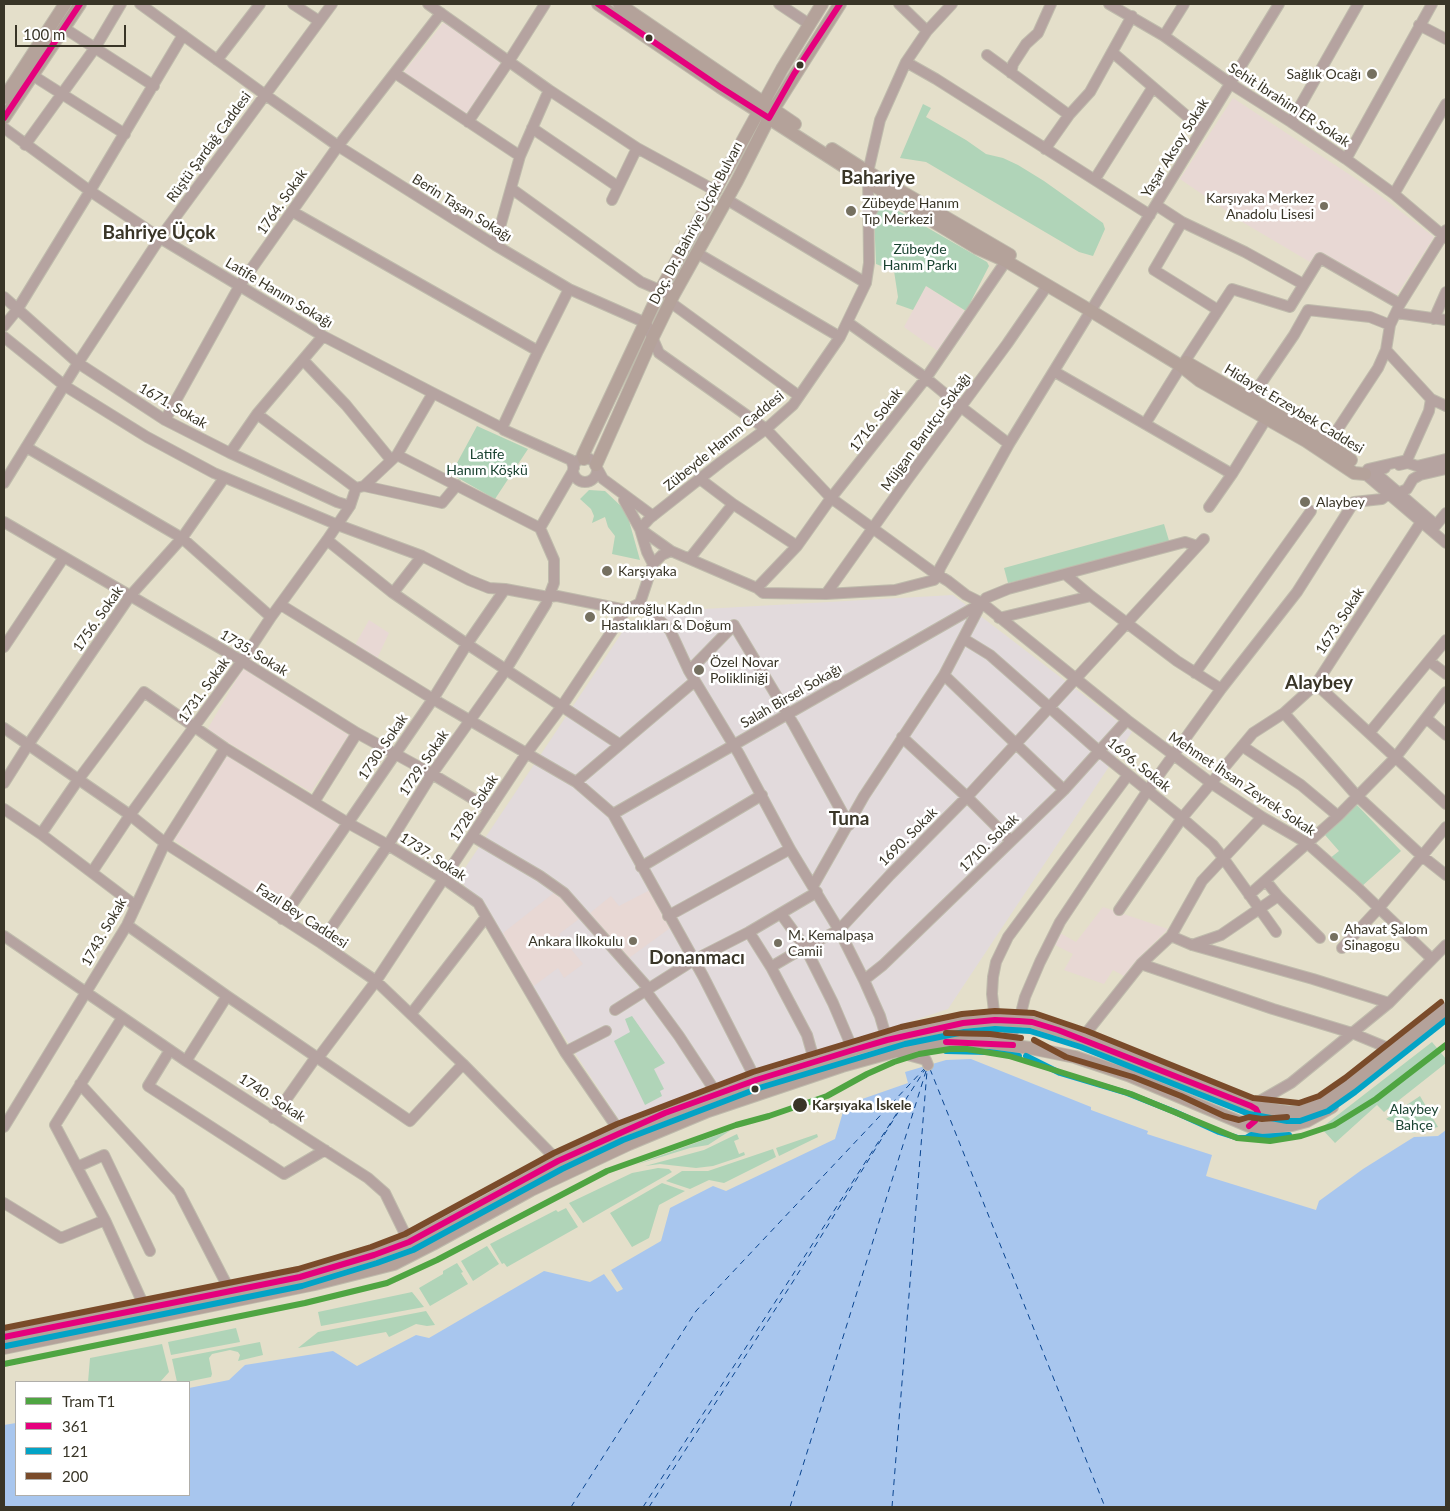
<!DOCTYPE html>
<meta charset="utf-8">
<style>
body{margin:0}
#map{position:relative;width:1450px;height:1511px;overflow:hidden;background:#e4dfca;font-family:Lato,sans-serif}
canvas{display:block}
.frame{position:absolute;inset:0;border:5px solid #393527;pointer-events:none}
.legend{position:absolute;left:15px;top:1381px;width:175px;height:115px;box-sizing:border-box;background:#fff;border:1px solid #b0aea9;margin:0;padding:6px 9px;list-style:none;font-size:15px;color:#393527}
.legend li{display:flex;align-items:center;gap:10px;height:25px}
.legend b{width:25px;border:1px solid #b0aea9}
.scale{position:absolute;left:15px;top:25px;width:111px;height:22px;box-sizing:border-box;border:2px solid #393527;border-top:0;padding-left:6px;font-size:15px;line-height:18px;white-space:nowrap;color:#393527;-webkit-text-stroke:4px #fff;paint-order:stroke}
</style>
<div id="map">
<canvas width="1450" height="1511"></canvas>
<div class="frame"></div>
<ul class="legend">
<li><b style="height:6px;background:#4fa542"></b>Tram T1</li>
<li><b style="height:6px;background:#e5007d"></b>361</li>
<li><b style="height:6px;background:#03a3c6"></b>121</li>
<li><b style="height:6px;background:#7a4b2a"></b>200</li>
</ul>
<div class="scale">100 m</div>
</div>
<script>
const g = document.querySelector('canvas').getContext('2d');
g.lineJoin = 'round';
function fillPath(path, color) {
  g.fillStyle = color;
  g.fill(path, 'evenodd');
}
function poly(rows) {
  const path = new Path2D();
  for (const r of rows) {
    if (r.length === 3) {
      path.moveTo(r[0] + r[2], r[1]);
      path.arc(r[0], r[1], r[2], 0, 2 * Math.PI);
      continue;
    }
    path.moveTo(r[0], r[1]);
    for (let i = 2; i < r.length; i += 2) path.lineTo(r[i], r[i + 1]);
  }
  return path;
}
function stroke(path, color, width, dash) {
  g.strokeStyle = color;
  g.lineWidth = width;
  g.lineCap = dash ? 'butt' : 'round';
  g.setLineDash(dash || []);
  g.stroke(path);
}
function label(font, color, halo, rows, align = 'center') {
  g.font = font + ' Lato,sans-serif';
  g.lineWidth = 5;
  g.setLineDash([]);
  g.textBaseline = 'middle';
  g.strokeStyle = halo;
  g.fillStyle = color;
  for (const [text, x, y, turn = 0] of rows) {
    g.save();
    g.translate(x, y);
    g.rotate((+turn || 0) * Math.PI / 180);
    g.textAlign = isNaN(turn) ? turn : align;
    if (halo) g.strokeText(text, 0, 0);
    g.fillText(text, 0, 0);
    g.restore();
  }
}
fillPath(poly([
 [953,595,1132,732,948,1009,831,1048,621,1123,459,877,627,625,686,610]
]), '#e2dadc');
fillPath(poly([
 [445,21,503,62,466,116,403,73],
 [1233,98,1370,188,1434,237,1394,299,1318,253,1310,262,1244,223,1180,179],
 [926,286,974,317,964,335,939,352,904,327],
 [369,620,389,633,377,659,355,645],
 [243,668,349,735,311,792,207,730],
 [226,752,343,823,283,914,174,840],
 [650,890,677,923,629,958,590,913,611,896,619,906],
 [555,892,579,919,559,934,583,964,564,978,558,968,531,988,503,933],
 [1103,907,1168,929,1142,955,1124,976,1113,970,1104,984,1064,970,1073,954,1053,944,1060,933,1076,942]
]), '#e8d8d4');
fillPath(poly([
 [923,104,931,108,926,117,966,140,986,154,1003,158,1018,165,1044,181,1103,223,1105,229,1093,256,1079,252,926,162,900,158],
 [888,205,987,262,989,266,966,311,926,286,913,310,896,304,898,297,894,271,876,264,874,215,877,209,882,206],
 [477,426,528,449,495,499,451,474],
 [589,490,605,491,623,508,628,517,640,560,612,554,615,536,608,527,605,517,592,523,594,516,591,509,580,499],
 [1164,524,1170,544,1008,583,1004,568],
 [1357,805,1401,851,1361,887,1329,859,1339,851,1325,835],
 [632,1016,665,1063,654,1069,664,1089,660,1091,662,1096,645,1105,614,1041,630,1032,625,1019],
 [1432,1042,1446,1059,1446,1063,1384,1112,1377,1105,1335,1143,1321,1128],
 [1420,1096,1438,1127,1413,1133,1386,1119],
 [731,1130,708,1145,690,1148,635,1165],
 [737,1134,739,1139,734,1141,739,1154,744,1152,745,1155,737,1158,713,1166,696,1168,660,1164,645,1166,704,1150],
 [817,1134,818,1137,779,1156,776,1148],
 [773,1149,776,1157,724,1183,709,1180,690,1189,666,1181,682,1171,708,1171],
 [658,1168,669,1169,672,1172,583,1223,569,1203,632,1173],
 [662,1183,685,1191,659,1205,649,1238,632,1247,610,1213],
 [566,1208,578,1227,507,1267,504,1263,502,1264,490,1244,556,1210,558,1212],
 [487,1246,499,1264,473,1281,461,1261],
 [457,1263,463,1272,461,1273,468,1284,430,1306,419,1288,443,1274,443,1271],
 [412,1292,424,1307,321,1326,318,1312],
 [426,1311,435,1325,427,1326,416,1324,389,1337,386,1332,298,1348,318,1332],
 [236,1328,240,1342,171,1355,168,1342],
 [260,1342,263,1355,238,1361,240,1355,238,1352,230,1350,212,1354,209,1358,212,1374,211,1377,186,1382,177,1382,172,1359],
 [162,1344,169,1372,160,1382,88,1382,90,1358]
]), '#b0d4b8');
fillPath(poly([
 [971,1059,1091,1107,1091,1110,1148,1131,1147,1134,1212,1155,1206,1176,1316,1210,1319,1201,1363,1169,1414,1137,1438,1136,1446,1130,1446,1507,4,1507,4,1425,16,1423,16,1495,189,1495,189,1388,229,1380,245,1365,333,1351,357,1366,416,1335,429,1338,544,1271,590,1282,604,1274,617,1292,623,1289,611,1270,661,1241,670,1208,713,1186,726,1191,835,1139,845,1105,908,1083,905,1072,946,1060]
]), '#a8c6ee');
stroke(poly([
 [930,1069,1105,1507],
 [571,1507,696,1311,926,1067],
 [643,1507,926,1068],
 [649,1507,794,1280,902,1106],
 [790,1507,927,1068],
 [892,1507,927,1071]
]), '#0a4590', 1, [6, 5]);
const minor = poly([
 [140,4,264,94,338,146,495,245,569,289,646,323,659,353,766,429,831,498,933,572,948,581,966,595,982,603,1127,720,1211,783,1262,817,1307,843,1358,888,1432,959],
 [293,4,319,21],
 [428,4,549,90,637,148,716,191],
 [779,4,809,24],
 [899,4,927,31],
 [1109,4,1164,36,1231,84,1291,122,1346,159,1394,194,1446,238],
 [1419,25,1446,39],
 [64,28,154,86],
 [1164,36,1184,4],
 [1112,52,1202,129],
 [987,55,1069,115],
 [217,60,260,4],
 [906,62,936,79,1150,215],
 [395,73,520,156],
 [1011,73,1013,64,1026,44,1038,33,1051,4],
 [32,75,125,134],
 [468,122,509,61,545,4],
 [1291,122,1358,4],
 [4,128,90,191,160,238,323,336,433,393,502,428,504,430,571,460,574,468],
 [532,128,617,186],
 [25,145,95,48,121,4],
 [1045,149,1069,115,1090,92,1132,16],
 [1346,159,1432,4],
 [1095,179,1153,87],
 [512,189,641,282,669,294,674,294],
 [1394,194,1446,104],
 [726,199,866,283],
 [612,200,637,148],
 [1156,205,1182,222,1245,252,1303,284],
 [293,212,538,351],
 [870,214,875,205,882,202,899,202],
 [1182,222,1154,270,1218,310],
 [495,245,520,156,549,90],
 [697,253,840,337],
 [4,297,78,363,165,420,230,453,337,502,350,506],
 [670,302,799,396],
 [1396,313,1446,320],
 [1434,319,1446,292],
 [846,325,850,324,926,378,961,407,1009,444],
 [4,326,17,310,90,191,183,35],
 [4,337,65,386,147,437,214,473,338,525,422,556],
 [1386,350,1431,399,1446,406],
 [303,360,346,405,391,460],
 [1185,361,1232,289,1290,307,1320,258,1400,304],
 [1055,372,1232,474,1266,419],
 [1251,398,1294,335,1308,310,1370,317,1390,325],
 [1431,399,1429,411,1407,460,1368,469,1365,474,1446,543],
 [257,414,356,488],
 [165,420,240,285,338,146,441,13],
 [1145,424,1181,366],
 [502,428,538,351,569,289],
 [1328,444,1378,368,1386,350,1390,325,1400,304,1446,230],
 [26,447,182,538,271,617],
 [230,453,257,414,323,336],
 [585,470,12],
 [1399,465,1408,463,1417,466,1446,459],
 [597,468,603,479,653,516],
 [1385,468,1376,471,1378,475,1436,525],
 [700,479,733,504,797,546],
 [4,483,78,363,160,238,332,4],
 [364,486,442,503,457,485],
 [1398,493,1407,489,1413,479,1420,475,1446,469],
 [624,500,640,529,647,552,653,564],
 [1209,507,1232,474],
 [4,522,242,661,357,733,432,774,490,809],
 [540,528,573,471],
 [640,529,650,518,721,462,766,429,793,405,840,337,866,283,869,263,868,172,880,120,906,62,927,31,952,4],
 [640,529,671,551,757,588,763,593,826,594,895,590,934,580,938,576],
 [1432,530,1446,513],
 [327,540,393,593,467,644,619,744],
 [685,557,690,558,733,504],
 [1065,574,1091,596,1177,661,1221,689],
 [938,576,940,568,1009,444,1279,4],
 [757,588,797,546,831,498,926,378,1006,261],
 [393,593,422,556,469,580,489,588,505,589,548,597,557,596,626,610],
 [826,594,907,480,1007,344,1047,286],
 [640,603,670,630,689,671,739,754,790,849,839,930,864,980,880,1016,887,1040,893,1051,926,1060,928,1065],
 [640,603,653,564,662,555,671,551],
 [281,605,433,699,576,782,613,814,703,976,756,1080],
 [999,618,1091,596],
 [964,639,990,655,1100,752,1182,818,1213,845,1221,855,1276,932],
 [4,647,64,557],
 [1429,661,1446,674],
 [689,671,734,625,794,725,849,825],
 [1195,673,1311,511],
 [944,675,1064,790],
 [1316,684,1446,804],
 [1284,713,1357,796,1422,856,1446,875],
 [1426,718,1446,735],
 [4,728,130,815,165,843,321,943,376,981,463,1064,558,1161],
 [1370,732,1446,640],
 [902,737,967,797,1011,841],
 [1242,746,1301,785,1338,816],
 [576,782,695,681],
 [4,783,28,745,130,596,182,538,224,478],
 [314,802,357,733],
 [4,809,41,834,136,906],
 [613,814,982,603,986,598,1008,589,1185,542,1197,546],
 [41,834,78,780,144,692,225,748,348,823,388,845,444,879,478,903,565,1052,620,1132],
 [472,836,540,876,564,893,649,989],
 [641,867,762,795],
 [92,872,130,815,242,661,271,617,327,540,350,506,356,488,364,486,397,455,433,393],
 [1266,881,1278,896,1320,938],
 [813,886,864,796,944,675,981,604],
 [1249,895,1338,816,1395,758,1446,692],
 [1119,910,1182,818,1253,733,1284,713,1316,684,1421,522],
 [781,914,805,947,833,1003,853,1050],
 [668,916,790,849],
 [282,919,433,699,467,644,505,589],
 [127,925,227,996,410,1121,463,1064],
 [749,932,771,967,807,1035,815,1063],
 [4,936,186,1061,368,1178,385,1193,409,1242],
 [1171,936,1192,945,1313,979,1389,1003],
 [321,943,388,845,432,774,505,671,546,604,554,583,554,560,540,528,397,455],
 [1192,945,1221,935,1278,896],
 [1342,948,1379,908,1446,827],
 [1141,964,1273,1009,1352,1033,1393,1050],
 [771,967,805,947,839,930,890,875,967,797,1204,539],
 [864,980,883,965,1064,790,1127,720],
 [646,991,679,1036,717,1094],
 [615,1010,694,960,749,932,817,892],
 [411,1014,486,917],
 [122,1018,55,1125,105,1220,145,1308],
 [995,1020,992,994,993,977,996,962,1008,937,1128,775],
 [1019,1021,1025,997,1040,962,1060,922,1148,790,1221,689,1297,592,1354,502,1382,499,1388,494],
 [1084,1039,1087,1032,1141,964,1171,936,1202,881,1262,817],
 [170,1050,148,1086,284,1174,325,1150],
 [565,1052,606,1031],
 [318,1058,376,981,526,754,562,706,626,610,640,603],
 [186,1061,227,996],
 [80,1084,179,1192,230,1291],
 [1251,1106,1291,1083,1389,1003,1446,945],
 [273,1118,316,1057],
 [4,1127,127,925,165,843,225,748],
 [77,1167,104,1155,150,1251],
 [4,1203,61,1238,105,1220]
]);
const major = poly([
 [598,4,720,87,868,182,977,248,1006,261,1091,311,1181,366,1200,381,1306,441,1354,473,1365,474],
 [619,4,795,124],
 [4,98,65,4],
 [4,118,80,4],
 [832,149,868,172,1010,255],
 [1186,362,1328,444,1351,460],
 [584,459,583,455,660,291,782,69,822,4],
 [596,465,652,339,674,294,737,181,773,110,840,4],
 [1013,1045,1010,1034,1019,1021],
 [4,1337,300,1277,374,1255,409,1242,483,1203,558,1161,620,1132,756,1080,815,1063,853,1050,903,1036,963,1023,995,1020,1032,1022,1084,1039,1251,1106,1288,1112,1300,1112,1323,1104,1350,1085,1446,1009],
 [4,1348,315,1284,394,1264,433,1244,531,1190,629,1144,708,1111,842,1066,918,1045,967,1042,990,1043,1030,1048,1075,1057,1128,1075,1249,1126,1262,1128,1292,1125,1307,1121,1332,1107]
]);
stroke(minor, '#bfbbac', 12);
stroke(major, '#bfbbac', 14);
stroke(minor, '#b5a3a0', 10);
stroke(major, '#b4a29a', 12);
stroke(poly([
 [598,4,720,87,769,118,794,74,840,4],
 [4,118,80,4],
 [946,1042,1013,1045],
 [4,1337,300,1277,374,1255,409,1242,558,1161,665,1113,756,1080,853,1050,887,1040,963,1023,995,1020,1019,1021,1032,1022,1058,1030,1251,1106,1256,1109,1258,1113,1255,1121,1249,1126]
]), '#e5007d', 6);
stroke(poly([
 [946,1051,989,1052,1019,1056],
 [1026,1056,1060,1073,1127,1093,1175,1112,1219,1132,1238,1138,1246,1138,1251,1135,1262,1137,1289,1135],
 [6,1346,302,1286,377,1263,413,1250,562,1169,623,1140,759,1088,905,1044,964,1032,995,1029,1030,1031,1081,1047,1249,1114,1287,1121,1300,1121,1328,1111,1355,1092,1446,1020]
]), '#03a3c6', 6);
stroke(poly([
 [946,1033,990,1034,1021,1038],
 [1034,1040,1066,1057,1133,1077,1181,1096,1224,1116,1239,1120,1249,1117,1262,1119,1287,1117],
 [4,1328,298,1269,371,1247,405,1234,554,1153,617,1124,753,1072,901,1027,962,1014,995,1011,1034,1013,1087,1031,1253,1098,1299,1103,1319,1096,1345,1078,1441,1002]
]), '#7a4b2a', 6);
stroke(poly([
 [4,1364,305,1303,387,1283,437,1260,607,1171,736,1125,769,1116,827,1096,867,1074,894,1062,919,1054,950,1049,967,1049,1009,1056,1131,1094,1237,1138,1270,1141,1301,1136,1334,1125,1376,1099,1446,1045]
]), '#4fa542', 6);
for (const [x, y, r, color] of [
 [649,38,4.5,"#393527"],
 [800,65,4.5,"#393527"],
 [1372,74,6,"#757060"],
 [1324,206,5,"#757060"],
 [851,211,6,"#757060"],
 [1305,502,6,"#757060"],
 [607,571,6,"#757060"],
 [590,617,6,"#757060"],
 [699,670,6,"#757060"],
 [1334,937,5,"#757060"],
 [633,941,5,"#757060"],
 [778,943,5,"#757060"],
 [755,1089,4.5,"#393527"],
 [800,1105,8,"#393527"]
]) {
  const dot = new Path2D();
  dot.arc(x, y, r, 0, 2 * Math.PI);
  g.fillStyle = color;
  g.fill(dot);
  stroke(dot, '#fff', 2);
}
label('14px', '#393527', '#fff', [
 ["Sağlık Ocağı",1361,74,"right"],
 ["Karşıyaka Merkez",1314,198,"right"],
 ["Anadolu Lisesi",1314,214,"right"],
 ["Zübeyde Hanım",862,203],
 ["Tıp Merkezi",862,219],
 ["Alaybey",1316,502],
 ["Karşıyaka",618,571],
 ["Kındıroğlu Kadın",601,609],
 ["Hastalıkları & Doğum",601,625],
 ["Özel Novar",710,662],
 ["Polikliniği",710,678],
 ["Ahavat Şalom",1344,929],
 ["Sinagogu",1344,945],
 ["M. Kemalpaşa",788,935],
 ["Camii",788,951],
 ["Ankara İlkokulu",623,941,"right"]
], 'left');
label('14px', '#393527', '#fff', [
 ["Sehit İbrahim ER Sokak",1289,105,33],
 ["Rüştü Şardağ Caddesi",209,147,-54],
 ["Yaşar Aksoy Sokak",1175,148,-58],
 ["1764. Sokak",282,202,-55],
 ["Berin Taşan Sokağı",462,208,32],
 ["Doç. Dr. Bahriye Üçok Bulvarı",696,223,-62],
 ["Latife Hanım Sokağı",279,293,31],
 ["1671. Sokak",173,406,30],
 ["Hidayet Erzeybek Caddesi",1294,409,31],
 ["1716. Sokak",876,420,-52],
 ["Müjgan Barutçu Sokağı",926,432,-54],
 ["Zübeyde Hanım Caddesi",724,441,-39],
 ["1756. Sokak",98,619,-55],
 ["1673. Sokak",1340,621,-57],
 ["1735. Sokak",254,653,31],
 ["1731. Sokak",204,690,-54],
 ["Salah Birsel Sokağı",791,696,-30],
 ["1730. Sokak",383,747,-56],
 ["1729. Sokak",424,763,-56],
 ["1696. Sokak",1139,765,39],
 ["Mehmet İhsan Zeyrek Sokak",1242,784,34],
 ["1728. Sokak",474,808,-57],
 ["1690. Sokak",908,837,-45],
 ["1710. Sokak",989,843,-44],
 ["1737. Sokak",433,857,33],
 ["Fazıl Bey Caddesi",302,916,33],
 ["1743. Sokak",104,932,-60],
 ["1740. Sokak",272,1098,33]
]);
label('14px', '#1a4231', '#fff', [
 ["Zübeyde",920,249],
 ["Hanım Parkı",920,265],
 ["Latife",487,454],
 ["Hanım Köşkü",487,470],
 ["Alaybey",1414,1109],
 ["Bahçe",1414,1125]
]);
label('bold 14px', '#393527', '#fff', [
 ["Karşıyaka İskele",812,1105]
], 'left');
label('bold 19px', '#393527', '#fff', [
 ["Bahariye",878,178],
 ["Bahriye Üçok",159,233],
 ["Alaybey",1319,683],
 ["Tuna",849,819],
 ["Donanmacı",697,958]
]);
</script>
